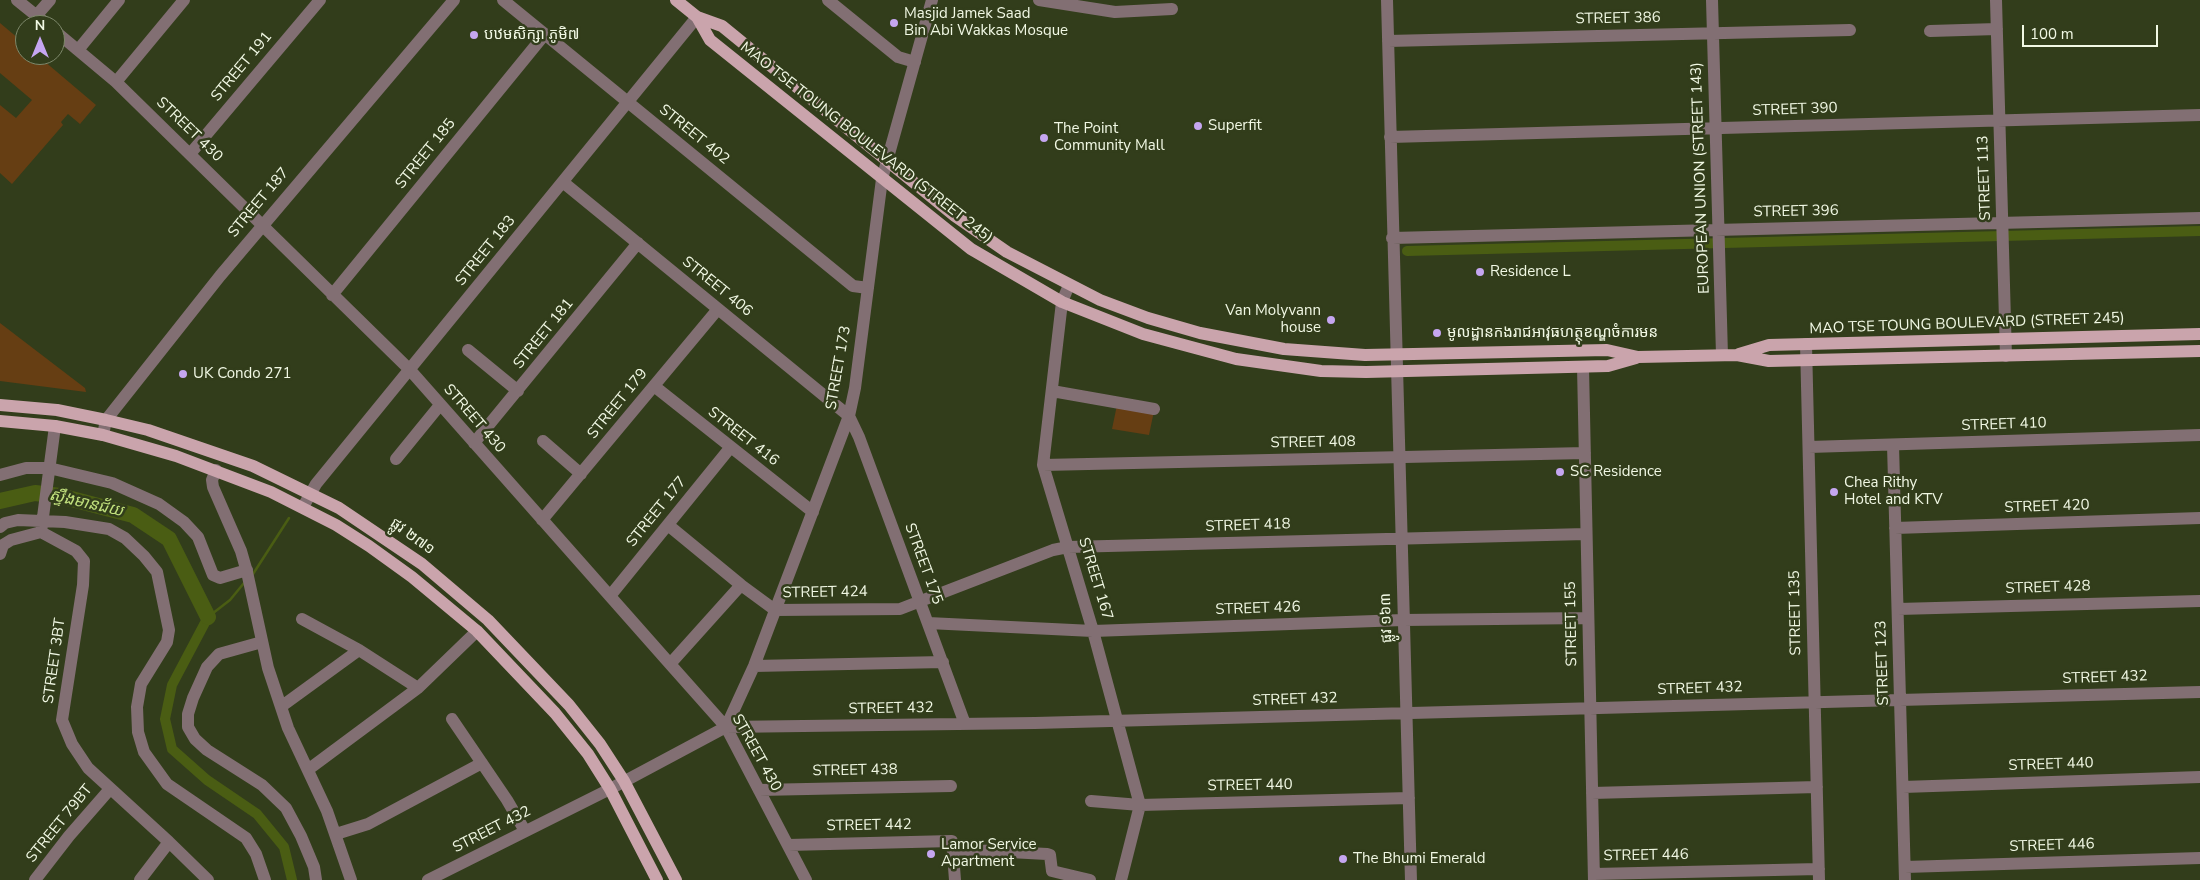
<!DOCTYPE html>
<meta charset="utf-8">
<style>
body{margin:0}
#map{position:relative;width:2200px;height:880px;overflow:hidden;background:#323d1b;font-family:"Nunito Sans",sans-serif}
canvas{display:block}
.north{position:absolute;left:15px;top:15px;width:50px;height:50px;box-sizing:border-box;background:#323d1b;border:1px solid #7e886b;border-radius:50%;rotate:0deg;font-size:14px;font-weight:700;line-height:20px;text-align:center;color:#f1f8e4}
.north::after{content:'';display:block;margin:auto;width:18px;height:22px;background:#c5a6f0;clip-path:polygon(50% 0,100% 100%,50% 72%,0 100%)}
.scale{position:absolute;left:2022px;top:25px;width:136px;height:22px;box-sizing:border-box;border:2px solid #f1f8e4;border-top:0;padding-left:6px;font-size:15px;line-height:18px;white-space:nowrap;color:#f1f8e4;-webkit-text-stroke:4px #323d1b;paint-order:stroke}
</style>
<div id="map">
<canvas width="2200" height="880"></canvas>
<div class="north">N</div>
<div class="scale">100 m</div>
</div>
<script>
const g = document.querySelector('canvas').getContext('2d');
g.lineJoin = 'round';
function fillPath(path, color) {
  g.fillStyle = color;
  g.fill(path, 'evenodd');
}
function poly(rows) {
  const path = new Path2D();
  for (const r of rows) {
    path.moveTo(r[0], r[1]);
    for (let i = 2; i < r.length; i += 2) path.lineTo(r[i], r[i + 1]);
  }
  return path;
}
function stroke(path, color, width, dash) {
  g.strokeStyle = color;
  g.lineWidth = width;
  g.lineCap = dash ? 'butt' : 'round';
  g.setLineDash(dash || []);
  g.stroke(path);
}
function label(font, color, halo, rows, align = 'center') {
  g.font = font + ' "Nunito Sans","Noto Sans Khmer",sans-serif';
  g.lineWidth = 5;
  g.setLineDash([]);
  g.textBaseline = 'middle';
  g.strokeStyle = halo;
  g.fillStyle = color;
  for (const [text, x, y, turn = 0] of rows) {
    g.save();
    g.translate(x, y);
    g.rotate((+turn || 0) * Math.PI / 180);
    g.textAlign = isNaN(turn) ? turn : align;
    if (halo) g.strokeText(text, 0, 0);
    g.fillText(text, 0, 0);
    g.restore();
  }
}
fillPath(poly([
 [0,23,25,44,25,55,37,55,96,105,80,124,68,114,61,122,63,125,12,184,0,173,0,105,16,118,32,100,0,73],
 [0,323,85,388,86,392,0,381],
 [1117,405,1154,411,1149,435,1112,429]
]), '#663e13');
stroke(poly([
 [253,574,289,518],
 [208,617,230,600,244,583]
]), '#4a5d13', 2.5);
stroke(poly([
 [1407,251,2200,231],
 [208,617,172,685,165,719,172,749,207,780,257,814,284,847,292,880]
]), '#4a5d13', 10);
stroke(poly([
 [0,501,35,493,60,496,133,515,169,539,208,617]
]), '#4a5d13', 16);
stroke(poly([
 [17,0,48,25],
 [503,0,853,286,868,288],
 [828,0,898,57,915,62],
 [1039,0,1115,12,1172,9],
 [1387,0,1411,880],
 [1712,0,1722,355],
 [1996,0,2006,356],
 [36,16,50,0],
 [55,31,116,82,410,370,670,664,726,727,806,880],
 [1930,31,1997,29],
 [1388,41,1850,30],
 [78,50,119,0],
 [116,82,184,0],
 [1390,137,2200,115],
 [190,154,320,0],
 [564,183,849,416,859,437,965,724],
 [1392,238,2200,218],
 [1069,285,1062,302,1043,465,1093,631,1140,805,1121,880],
 [332,295,545,34],
 [1806,344,1819,880],
 [468,350,518,391],
 [1583,367,1594,880],
 [654,386,813,512],
 [1052,391,1154,409],
 [103,435,106,420,220,276,454,0],
 [543,441,581,474],
 [474,443,638,243],
 [1893,445,1905,880],
 [1809,447,2200,435],
 [396,459,440,405],
 [1043,465,1585,453],
 [216,470,212,480,213,487,241,551,247,572,268,668,288,728,327,811,351,880],
 [0,475,26,468,49,468,112,483,159,504,184,522,198,537,213,575,220,578,247,570],
 [303,507,316,484,697,17],
 [542,520,718,309],
 [668,525,741,585,775,610,900,609,1053,550,1068,547,1586,534],
 [0,527,5,523,18,520,65,522,109,529,125,538,144,556,157,572,169,630,167,642,141,684,137,707,138,732,144,752,167,784,246,838,256,854,265,880],
 [1895,528,2200,518],
 [41,532,76,551,84,561,83,585,62,720,72,744,88,768,169,842,208,880],
 [0,554,3,545,11,540,41,532,55,426],
 [610,596,730,448],
 [1898,609,2200,601],
 [302,619,359,650,418,688],
 [928,623,1093,631,1403,620,1588,618],
 [262,642,219,654,207,667,193,698,188,714,188,727,195,739,207,750,262,785,286,808,301,836,314,867,316,880],
 [670,664,741,585],
 [754,666,943,662],
 [282,706,359,650],
 [452,719,507,800,525,831],
 [726,727,754,666,849,416,855,388,882,179,932,0],
 [309,769,418,688,477,631],
 [1903,787,2200,777],
 [759,790,951,786],
 [1592,793,1817,787],
 [1091,801,1140,805,1409,798],
 [336,834,368,824,482,763],
 [788,845,952,841,955,880],
 [953,849,1047,854,1050,855,1052,871,1090,880],
 [1905,867,2200,858],
 [1594,874,1819,869],
 [35,880,69,836,110,789],
 [140,880,169,842],
 [428,880,610,789,726,727,1035,723,2200,692]
]), '#826f73', 12);
stroke(poly([
 [676,0,697,17,722,26,955,216,1007,252,1100,300,1148,318,1200,333,1284,349,1365,355,1607,350,1638,357,1737,355,1769,361,2200,351],
 [697,17,710,40,971,249,1062,302,1143,334,1236,359,1321,371,1366,372,1608,366,1636,358],
 [1739,354,1769,345,2200,334],
 [0,405,57,410,106,420,148,430,253,466,339,508,422,564,488,620,569,705,600,744,624,781,676,880],
 [0,421,55,426,103,435,176,456,271,492,336,525,369,546,412,577,477,631,555,713,588,754,610,789,657,880]
]), '#caa4ac', 12);
for (const [x, y, r, color] of [
 [894,23,5,"#c5a6f0"],
 [474,35,5,"#c5a6f0"],
 [1198,126,5,"#c5a6f0"],
 [1044,138,5,"#c5a6f0"],
 [1480,272,5,"#c5a6f0"],
 [1331,320,5,"#c5a6f0"],
 [1437,333,5,"#c5a6f0"],
 [183,374,5,"#c5a6f0"],
 [1560,472,5,"#c5a6f0"],
 [1834,492,5,"#c5a6f0"],
 [931,854,5,"#c5a6f0"],
 [1343,859,5,"#c5a6f0"]
]) {
  const dot = new Path2D();
  dot.arc(x, y, r, 0, 2 * Math.PI);
  g.fillStyle = color;
  g.fill(dot);
  stroke(dot, '#323d1b', 2);
}
label('15px', '#f1f8e4', '#323d1b', [
 ["Masjid Jamek Saad",904,14],
 ["Bin Abi Wakkas Mosque",904,31],
 ["បឋមសិក្សា ភូមិ៧",484,35],
 ["Superfit",1208,126],
 ["The Point",1054,129],
 ["Community Mall",1054,146],
 ["Residence L",1490,272],
 ["Van Molyvann",1321,311,"right"],
 ["house",1321,328,"right"],
 ["មូលដ្ឋានកងរាជអាវុធហត្ថុខណ្ឌចំការមន",1447,333],
 ["UK Condo 271",193,374],
 ["SC Residence",1570,472],
 ["Chea Rithy",1844,483],
 ["Hotel and KTV",1844,500],
 ["Lamor Service",941,845],
 ["Apartment",941,862],
 ["The Bhumi Emerald",1353,859]
], 'left');
label('15px', '#f1f8e4', '#323d1b', [
 ["STREET 386",1618,19,-1],
 ["STREET 191",242,67,-50],
 ["STREET 390",1795,110,-2],
 ["STREET 430",189,130,44],
 ["STREET 402",694,135,39],
 ["MAO TSE TOUNG BOULEVARD (STREET 245)",866,143,38],
 ["STREET 185",426,154,-51],
 ["EUROPEAN UNION (STREET 143)",1701,178,-92],
 ["STREET 113",1985,178,-92],
 ["STREET 187",259,203,-50],
 ["STREET 396",1796,212,-1],
 ["STREET 183",486,251,-51],
 ["STREET 406",717,287,39],
 ["MAO TSE TOUNG BOULEVARD (STREET 245)",1967,324,-2],
 ["STREET 181",544,334,-51],
 ["STREET 173",839,368,-80],
 ["STREET 179",618,404,-51],
 ["STREET 430",474,419,49],
 ["STREET 410",2004,425,-2],
 ["STREET 416",743,437,38],
 ["STREET 408",1313,443,-1],
 ["STREET 420",2047,507,-2],
 ["STREET 177",657,512,-51],
 ["STREET 418",1248,526,-2],
 ["ផ្លូវ ២៧១",412,537,36],
 ["STREET 175",923,564,70],
 ["STREET 167",1095,579,73],
 ["STREET 428",2048,588,-2],
 ["STREET 424",825,593,-1],
 ["STREET 426",1258,609,-2],
 ["STREET 135",1796,613,-91],
 ["ផ្លូវ ១៦៣",1387,618,-92],
 ["STREET 155",1572,624,-91],
 ["STREET 3BT",55,661,-82],
 ["STREET 123",1883,663,-92],
 ["STREET 432",2105,678,-2],
 ["STREET 432",1700,689,-2],
 ["STREET 432",1295,700,-2],
 ["STREET 432",891,709,-1],
 ["STREET 430",756,753,61],
 ["STREET 440",2051,765,-2],
 ["STREET 438",855,771,-1],
 ["STREET 440",1250,786,-1],
 ["STREET 79BT",60,824,-51],
 ["STREET 442",869,826,-1],
 ["STREET 432",492,830,-27],
 ["STREET 446",2052,846,-2],
 ["STREET 446",1646,856,-1]
]);
label('italic 16px', '#c1e07d', '#323d1b', [
 ["ស្ទឹងមានជ័យ",86,504,13]
]);
</script>
